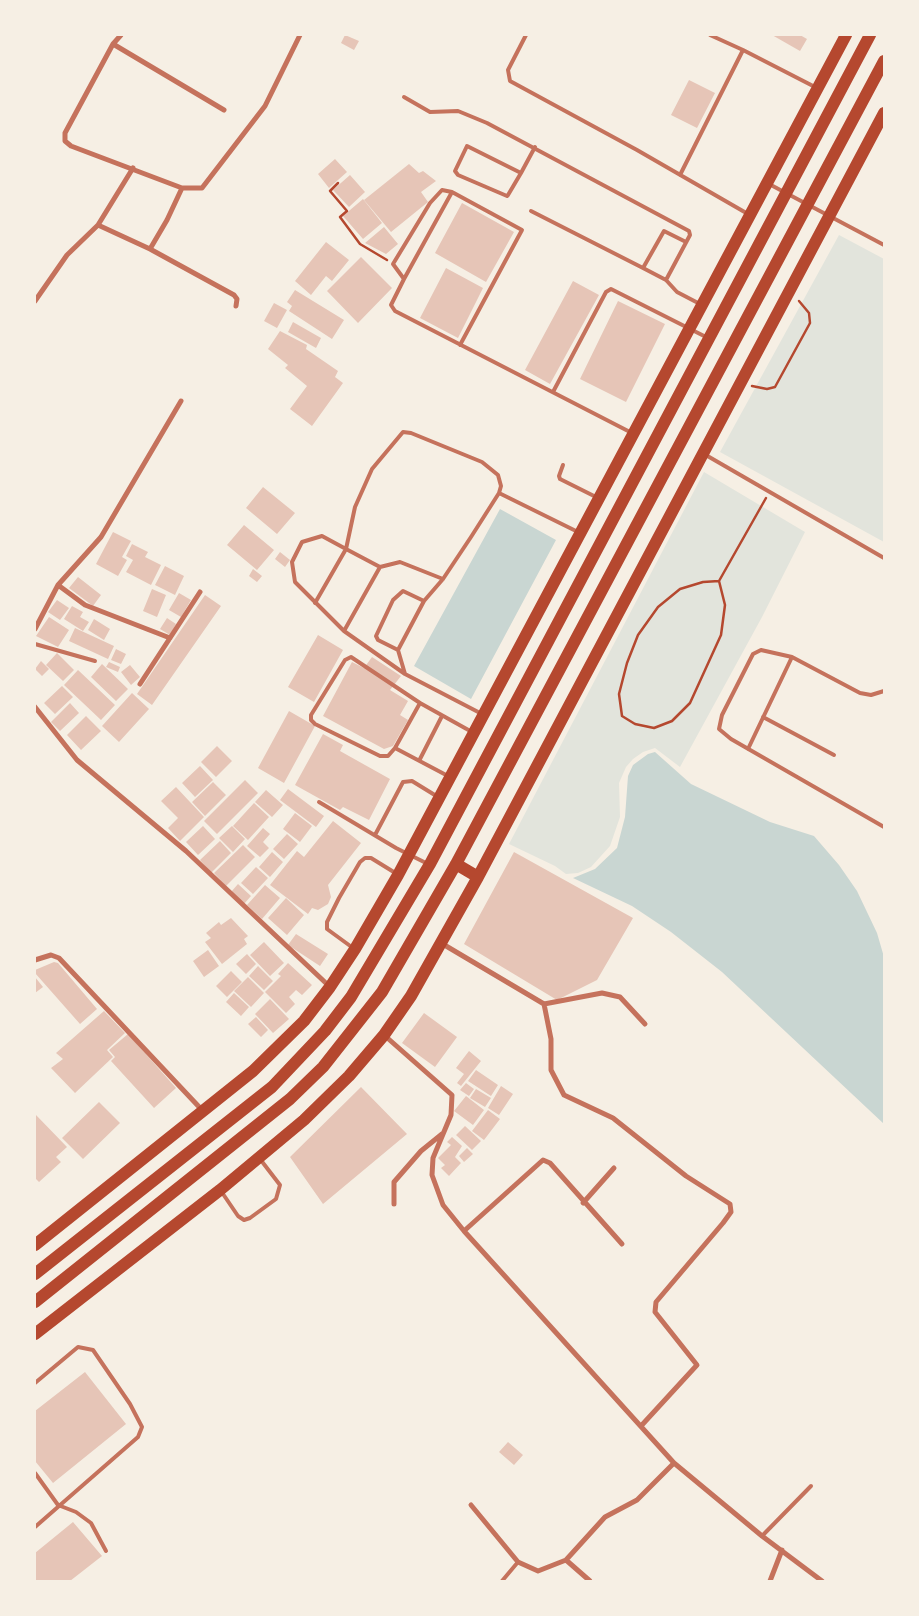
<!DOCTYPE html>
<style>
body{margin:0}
#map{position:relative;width:919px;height:1616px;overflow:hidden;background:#f6efe4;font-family:"Work Sans",sans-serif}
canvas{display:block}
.frame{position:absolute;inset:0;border:36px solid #f6efe4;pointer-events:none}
</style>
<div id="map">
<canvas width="919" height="1616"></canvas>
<div class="frame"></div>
</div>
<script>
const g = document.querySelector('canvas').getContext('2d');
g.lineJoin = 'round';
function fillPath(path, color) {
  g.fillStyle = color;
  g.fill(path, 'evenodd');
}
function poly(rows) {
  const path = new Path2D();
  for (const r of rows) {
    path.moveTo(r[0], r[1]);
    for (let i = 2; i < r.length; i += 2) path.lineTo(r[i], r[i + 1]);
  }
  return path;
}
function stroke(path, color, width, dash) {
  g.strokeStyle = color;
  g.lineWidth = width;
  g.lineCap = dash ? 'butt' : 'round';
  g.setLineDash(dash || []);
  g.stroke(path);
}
fillPath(poly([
 [839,235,884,259,884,542,720,452],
 [704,472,805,532,762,617,680,767,655,748,643,752,633,759,626,767,619,783,620,817,610,846,591,867,578,873,566,874,555,866,509,844]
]), '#e2e4dc');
fillPath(poly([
 [500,509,556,540,471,699,414,666],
 [655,752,691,784,770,822,814,836,839,865,857,891,877,933,884,957,884,1124,722,972,671,932,632,906,573,878,595,869,617,848,625,817,628,776,633,765,648,754]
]), '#c9d6d2');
fillPath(poly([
 [345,35,359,41,354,50,341,43],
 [772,35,800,35,807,39,800,51],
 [689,80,715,93,697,128,671,115],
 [335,159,347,172,329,188,318,174],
 [409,164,419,173,423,171,436,181,421,192,428,202,391,232,364,200],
 [350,175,365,192,349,207,333,190],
 [363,199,382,223,363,239,343,216],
 [462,203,514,232,486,282,435,253],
 [384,227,398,244,386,254,365,243],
 [326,242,349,260,332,281,326,276,311,295,295,281],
 [361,257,392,288,358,323,327,291],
 [446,268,483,288,458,338,420,318],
 [573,281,599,295,550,384,525,370],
 [295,290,344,320,332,339,289,311,292,306,287,302],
 [618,301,665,324,626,402,580,379],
 [274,303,287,310,277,328,264,321],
 [293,322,321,338,316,348,288,332],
 [280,331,307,345,306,349,338,371,335,377,343,383,312,426,290,409,307,386,285,368,288,365,268,349],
 [263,487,295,513,277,534,246,508],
 [244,525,274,550,257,570,227,545],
 [113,532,131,541,122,557,127,560,118,576,96,564],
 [132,544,148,552,145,557,161,565,151,585,126,572,133,560,126,556],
 [280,552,290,560,285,567,275,559],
 [165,566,184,576,175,595,155,585],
 [253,569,262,576,257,582,249,576],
 [78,577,101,595,93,606,69,588],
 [152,589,166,595,157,617,143,611],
 [179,593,191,600,181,617,169,610],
 [205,595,221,606,152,705,137,694],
 [57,600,69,608,60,620,48,612],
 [72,606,83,612,80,617,89,622,83,631,64,619],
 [49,617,69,630,58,647,36,636],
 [167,618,176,624,170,635,160,629],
 [94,619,110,629,104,640,88,630],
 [75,628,114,646,108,659,69,641],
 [318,635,343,650,314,702,288,687],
 [116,649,126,654,121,664,111,660],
 [57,653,74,670,63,681,46,665],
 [372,657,401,676,390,690,408,701,400,715,408,720,393,746,384,749,323,716,352,662,364,668],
 [41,661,49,669,42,676,35,669],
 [109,662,120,667,118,672,106,667],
 [102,664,128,689,116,701,91,677],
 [130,665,140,677,131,685,121,672],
 [78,670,115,705,101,720,64,685],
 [62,686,73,697,55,714,44,703],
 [132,693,149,709,119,742,102,726],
 [70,703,79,713,60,731,51,722],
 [289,711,315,726,284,783,258,768],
 [86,716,101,731,81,750,67,735],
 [323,734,343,745,340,751,390,779,369,820,343,807,340,810,295,785],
 [217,746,232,761,216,777,201,762],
 [200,766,213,780,195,797,182,783],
 [245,780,258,793,217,834,204,821],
 [213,782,226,795,205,816,192,802],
 [176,787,204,817,180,841,168,828,178,818,161,801],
 [288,789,324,816,316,827,280,800],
 [266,790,283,805,272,817,255,802],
 [254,803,269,817,248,840,233,826],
 [295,813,312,826,300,842,283,829],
 [333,821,361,843,328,885,331,897,328,904,318,910,312,908,308,914,270,885,297,851,304,857],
 [203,826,215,839,198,855,186,842],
 [232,826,245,839,233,852,219,838],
 [263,828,270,834,263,842,269,848,260,857,247,846],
 [287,834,298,844,284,859,273,849],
 [220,841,231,853,211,873,200,860],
 [243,845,255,857,226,886,214,873],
 [272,852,283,862,270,877,259,867],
 [514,852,633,918,597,980,557,1000,464,944],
 [256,867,268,878,253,894,241,883],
 [238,884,251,896,244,904,231,892],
 [265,885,280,898,262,919,247,905],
 [286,898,304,915,287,935,268,918],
 [231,918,248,936,244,939,247,944,222,964,205,942,211,938,206,933,219,922,221,925],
 [296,934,328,954,320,966,288,945],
 [264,942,284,963,270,976,250,955],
 [208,950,219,966,204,977,193,961],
 [247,954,256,964,246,974,236,964],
 [54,962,58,963,97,1009,80,1024,35,973,35,970],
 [288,963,312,985,302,995,296,990,289,997,295,1004,286,1013,265,992,281,976,278,974],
 [258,966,273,981,264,990,249,976],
 [231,971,242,982,227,997,216,986],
 [35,977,43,987,35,993],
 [248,977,264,993,251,1007,234,991],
 [234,993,249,1007,241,1016,226,1002],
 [270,999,289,1019,273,1033,255,1014],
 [104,1011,125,1033,107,1050,113,1057,75,1093,51,1068,63,1059,56,1053],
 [424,1013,457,1037,435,1067,402,1043],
 [256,1017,268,1030,261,1037,248,1024],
 [128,1034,176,1088,154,1108,111,1061,115,1057,109,1050],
 [469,1051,481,1061,461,1086,457,1083,464,1074,456,1068],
 [476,1070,498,1085,491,1096,468,1081],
 [466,1083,474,1089,469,1096,460,1090],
 [501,1086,513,1094,499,1115,488,1108],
 [361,1087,407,1134,323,1204,290,1157],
 [476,1089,491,1098,485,1107,470,1098],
 [466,1096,484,1110,473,1125,454,1111],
 [99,1102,120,1123,83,1159,62,1138],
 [488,1110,500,1119,484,1140,472,1131],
 [35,1114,67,1147,56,1157,61,1162,39,1182,35,1178],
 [465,1126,481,1141,472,1150,456,1135],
 [452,1137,462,1146,455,1157,461,1163,449,1176,441,1168,445,1165,438,1158,451,1145,447,1142],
 [467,1148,473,1154,464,1162,459,1156],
 [85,1372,126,1424,53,1483,35,1461,35,1411],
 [508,1442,523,1455,514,1465,499,1452],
 [73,1522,102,1556,70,1581,35,1581,35,1553]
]), '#e6c5b7');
stroke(poly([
 [338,183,330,191,347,211,340,217,360,244,387,260],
 [752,386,767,389,775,387,810,323,809,313,799,301],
 [719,581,725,605,721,635,690,703,672,721,654,728,635,724,622,716,619,694,627,663,638,635,658,607,680,589,703,582,719,581],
 [719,581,766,498]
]), '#b5482f', 2.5);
stroke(poly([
 [526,35,508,70,510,81,637,150,748,214],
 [710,35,743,50],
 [404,97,430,112,458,111,487,123,689,231,690,235,666,280,677,292,700,304],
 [521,173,467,146,455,171,458,175,507,196,508,195,521,173,535,147],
 [680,175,743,50,815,87],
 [769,184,884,245],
 [531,211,643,268],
 [404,279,452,192],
 [666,280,643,268,664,231,686,242],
 [460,345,522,230,452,192,442,190,430,203,393,264,404,279,391,305,395,311,630,432],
 [553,392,606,292,611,289,708,338],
 [704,454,884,558],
 [563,465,559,476,560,479,596,497],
 [499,493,578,532],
 [424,601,443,579,471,537,499,493,501,486,498,475,482,462,411,433,403,432,372,469,355,507,346,549,322,536,302,542,292,562,295,582,344,631,405,674,482,714],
 [315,603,346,549,380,567,400,562,443,579],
 [344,631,380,567],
 [35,644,95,661],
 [398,650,378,640,376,636,393,600,403,591,424,601,398,650,405,674],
 [884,691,871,695,860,693,792,657,761,650,753,654,722,715,719,729,731,739,884,827],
 [763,717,834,755],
 [395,748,388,756,380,756,315,724,311,720,311,715,345,660,351,657,420,703],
 [748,749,792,657],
 [420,759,442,716],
 [448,776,395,748,420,703,472,732],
 [319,802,396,848,428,864],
 [375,835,403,782,412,781,438,797],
 [353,948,327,929,327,922,339,898,360,862,365,858,371,858,397,874],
 [221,1191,238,1216,244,1220,250,1218,276,1199,280,1185,260,1159],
 [35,1383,78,1347,93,1350,130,1404,142,1427,138,1437,35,1527],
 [35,1473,58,1505,76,1512,91,1523,106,1551],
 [762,1536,811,1486],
 [502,1581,518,1562]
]), '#c5725c', 4);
stroke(poly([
 [121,35,113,44,65,133,65,141,71,146,182,188,202,188,265,106,300,35],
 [113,44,224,110],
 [98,225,150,249,234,295,237,299,236,306],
 [150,249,167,220,182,188],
 [35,301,67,255,98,225,133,168],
 [58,585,85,605,170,638],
 [35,629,58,585,101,537,181,401],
 [140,684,200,592],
 [35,707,77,760,186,851,329,986],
 [441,943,544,1004,602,993,620,997,645,1024],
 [35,960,51,955,59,958,202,1110],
 [544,1004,551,1039,551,1070,564,1095,613,1118,686,1176,730,1204,731,1212,723,1223,656,1302,655,1312,697,1365,641,1426],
 [384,1035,452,1095,451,1115,433,1158,432,1175,443,1205,464,1231,674,1463,762,1536,822,1581],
 [583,1203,614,1168],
 [394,1204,394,1182,421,1151,442,1134],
 [464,1231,543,1160,550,1163,622,1244],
 [471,1505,518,1562,538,1571,566,1560,605,1517,637,1500,674,1463],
 [566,1560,590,1581],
 [770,1581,782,1550]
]), '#c5725c', 5);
stroke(poly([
 [456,864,478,877],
 [35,1245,253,1071,304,1021,330,987,355,949,398,875,846,35],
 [35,1274,272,1087,325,1031,351,997,430,864,870,35],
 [35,1302,290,1099,323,1067,382,992,456,864,884,61],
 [35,1334,220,1190,304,1120,349,1076,384,1035,411,996,478,877,884,113]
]), '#b5482f', 12);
</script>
